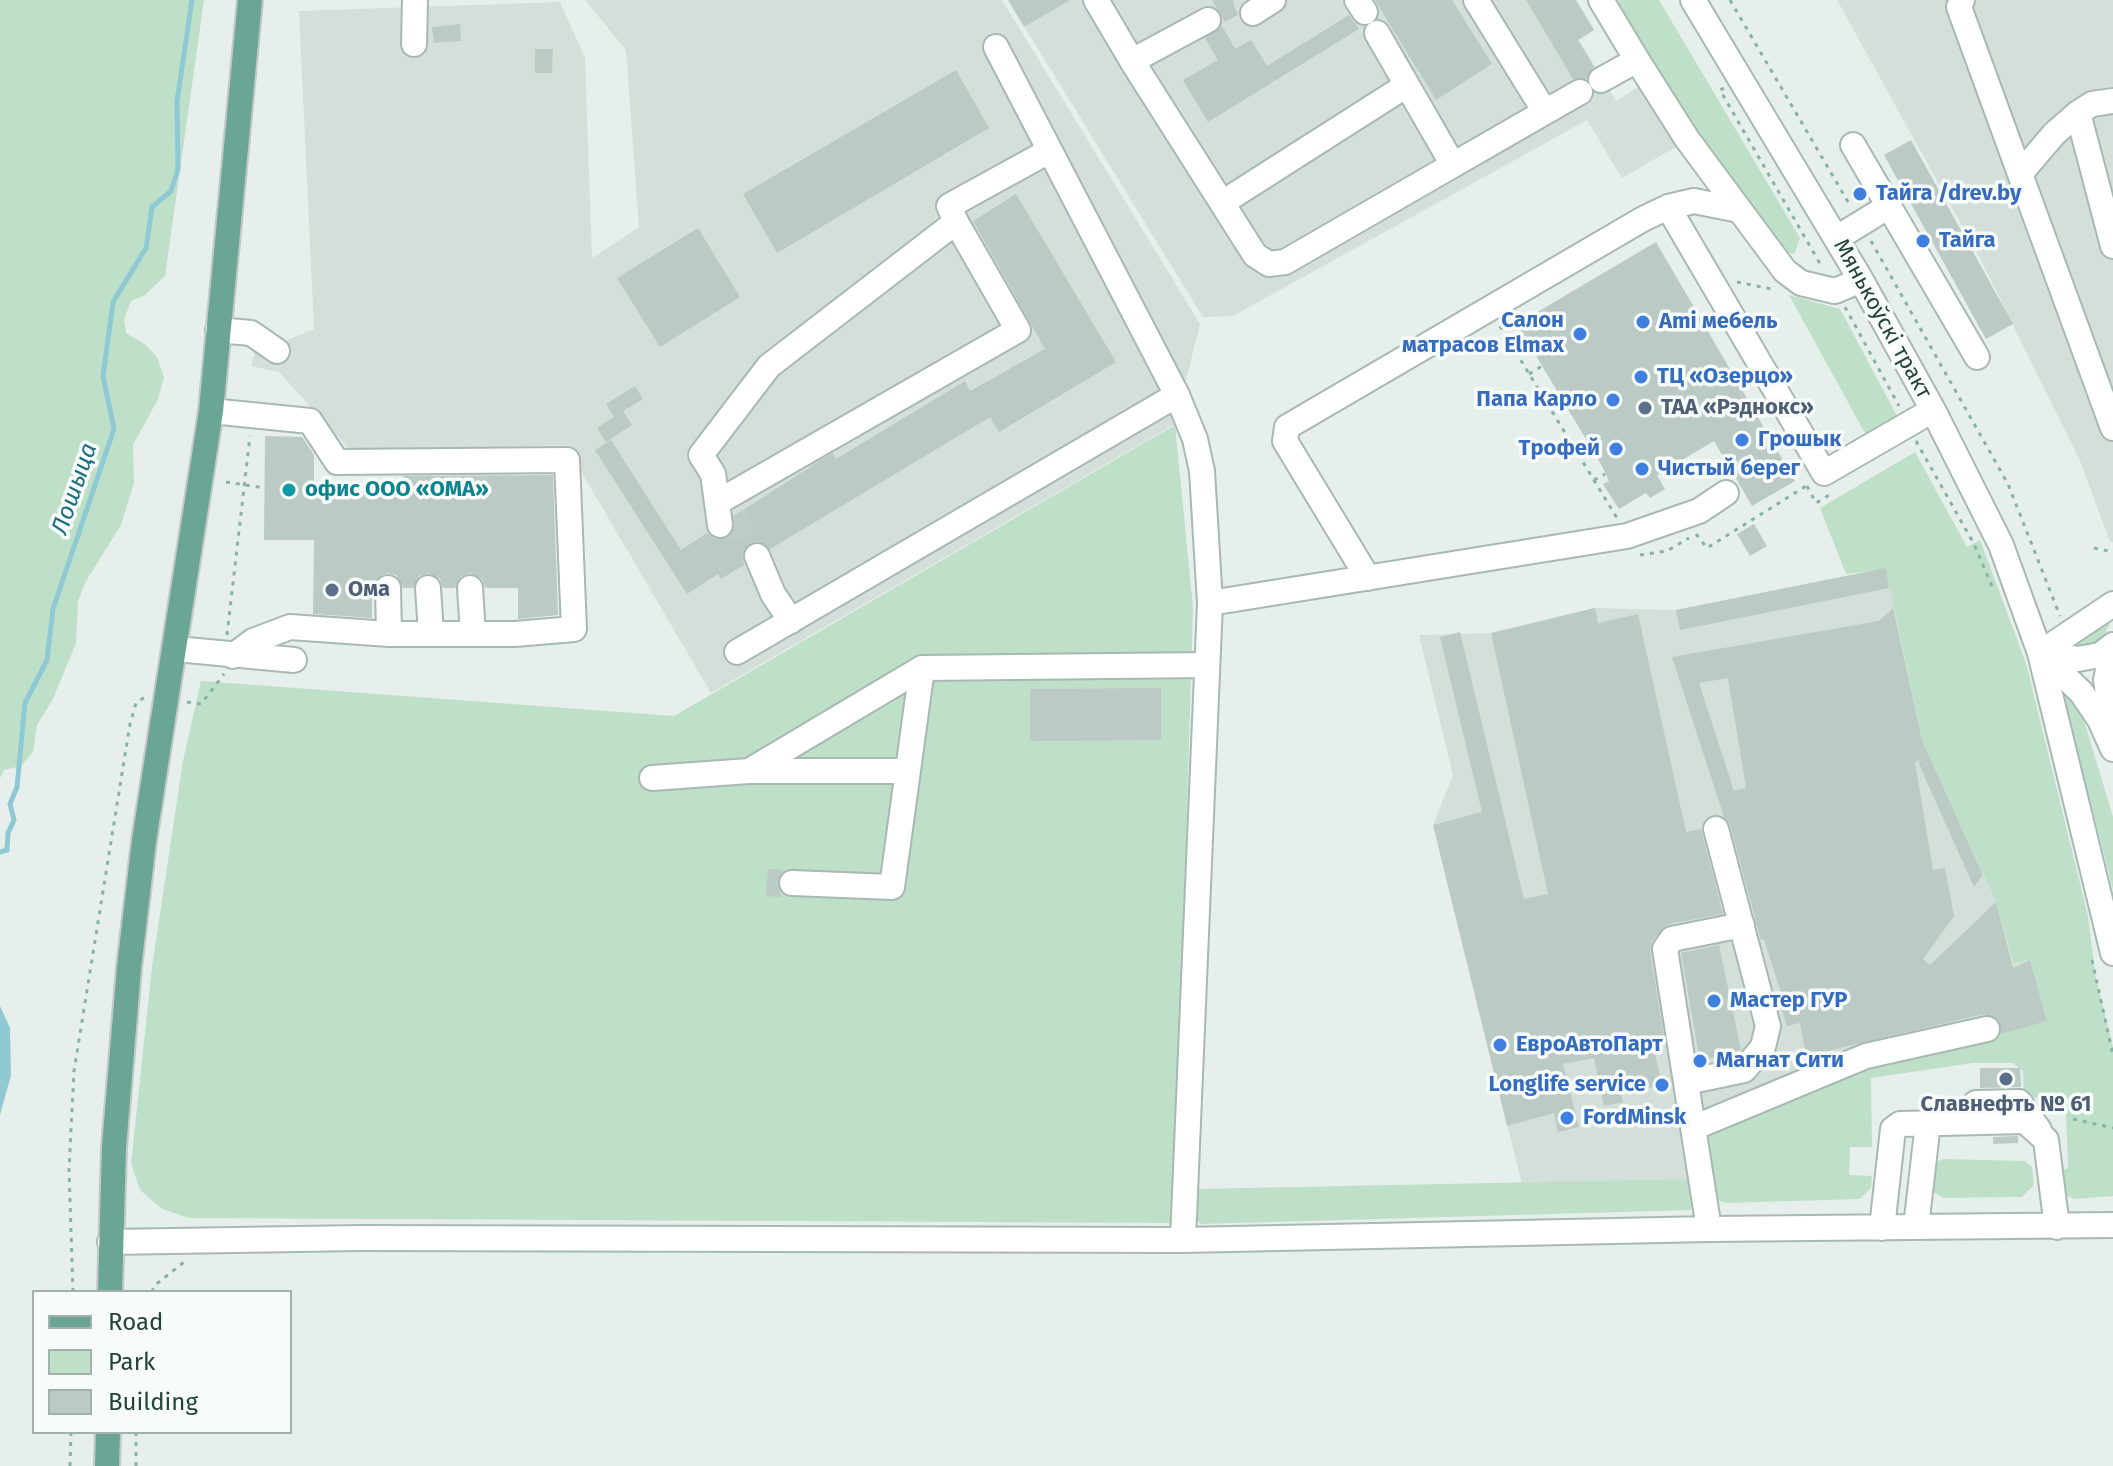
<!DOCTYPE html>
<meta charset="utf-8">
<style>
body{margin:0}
#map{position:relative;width:2113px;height:1466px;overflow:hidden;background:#e6efeb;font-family:"Fira Sans",sans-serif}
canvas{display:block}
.legend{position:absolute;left:32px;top:1290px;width:260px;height:144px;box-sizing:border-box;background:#f7fbf9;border:2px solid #a3b1ad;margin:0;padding:10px 14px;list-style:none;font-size:24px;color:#24423a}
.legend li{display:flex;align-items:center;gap:16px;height:40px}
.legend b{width:40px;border:2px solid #a3b1ad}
</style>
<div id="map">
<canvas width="2113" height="1466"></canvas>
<ul class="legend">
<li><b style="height:10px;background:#6aa596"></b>Road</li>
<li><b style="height:22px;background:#bfe0c8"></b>Park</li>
<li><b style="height:22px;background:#bbcac4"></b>Building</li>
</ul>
</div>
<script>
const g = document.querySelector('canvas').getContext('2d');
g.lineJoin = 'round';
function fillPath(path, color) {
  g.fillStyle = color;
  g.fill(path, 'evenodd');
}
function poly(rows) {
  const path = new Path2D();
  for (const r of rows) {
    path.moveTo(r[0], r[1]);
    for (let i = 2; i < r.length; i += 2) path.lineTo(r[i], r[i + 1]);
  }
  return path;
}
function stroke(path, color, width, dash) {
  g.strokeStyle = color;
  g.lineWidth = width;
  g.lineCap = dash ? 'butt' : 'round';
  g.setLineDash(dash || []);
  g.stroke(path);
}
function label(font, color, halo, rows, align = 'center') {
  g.font = font + ' "Fira Sans",sans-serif';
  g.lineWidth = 7;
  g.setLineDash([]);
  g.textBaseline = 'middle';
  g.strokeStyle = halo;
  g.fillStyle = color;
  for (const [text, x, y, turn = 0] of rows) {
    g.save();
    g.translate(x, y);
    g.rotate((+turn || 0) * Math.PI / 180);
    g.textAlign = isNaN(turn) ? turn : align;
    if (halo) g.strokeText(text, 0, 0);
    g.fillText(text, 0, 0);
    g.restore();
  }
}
fillPath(poly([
 [585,0,1002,0,1200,324,1175,424,711,693,572,456,571,445,351,451,279,372,251,366,256,347,277,351,288,340,314,329,299,11,560,2,585,58,592,258,639,227,626,50],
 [1008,0,1576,0,1594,30,1579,40,1616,101,1638,87,1681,144,1622,178,1587,120,1233,316,1203,317],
 [1837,0,2113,0,2113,542,2110,542,2080,461,1981,260],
 [1886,568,1922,740,1996,902,2014,964,2030,960,2047,1021,1862,1067,1711,1129,1706,1137,1710,1179,1522,1184,1433,825,1453,775,1419,635,1491,633,1595,608,1676,610]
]), '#d4dfda');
fillPath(poly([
 [0,0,204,0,165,276,144,296,131,301,124,319,126,333,146,345,157,357,164,377,158,399,133,445,134,483,121,525,86,581,78,601,76,643,53,699,37,725,33,752,21,766,4,770,0,778],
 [1609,0,1659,0,1800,238,1794,254,1785,252,1685,123],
 [1789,295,1840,309,1897,416,1866,435],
 [1175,425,1193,607,1175,1223,189,1218,162,1209,140,1190,131,1164,152,967,183,761,201,681,674,716],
 [1915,452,1967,547,1980,540,2026,663,2088,916,2096,979,2113,1047,2113,1196,2074,1199,2062,1193,2061,1171,2068,1168,2066,1112,2052,1107,2050,1098,2024,1098,2023,1071,2013,1063,1973,1063,1871,1078,1872,1147,1850,1147,1849,1175,1872,1176,1871,1188,1860,1199,1726,1203,1718,1200,1713,1193,1705,1146,1712,1129,1861,1067,2047,1021,2030,960,2014,964,1996,902,1922,740,1886,569,1846,574,1820,508],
 [2113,617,2097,649,2075,650,2075,646],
 [2062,690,2080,707,2113,817,2113,890],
 [1943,1159,2025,1161,2032,1167,2034,1185,2022,1197,1944,1198,1929,1190,1932,1164],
 [1690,1179,1691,1210,1201,1224,1195,1219,1196,1189]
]), '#bfe0c8');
fillPath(poly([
 [0,1006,10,1028,11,1075,0,1115]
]), '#8ec9d4');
stroke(poly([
 [0,852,7,850,8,833,14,820,10,804,17,787,25,703,47,660,53,609,114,429,103,376,113,302,146,248,152,207,171,191,178,169,177,101,192,0]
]), '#8ec9d4', 5);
fillPath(poly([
 [1008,0,1070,0,1024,27],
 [1212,0,1232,0,1238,15,1225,22],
 [1375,0,1452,0,1492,64,1436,100],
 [1526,0,1576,0,1594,30,1578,40,1594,67,1586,79,1573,79],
 [1349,15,1359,29,1208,122,1183,80,1218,60,1205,38,1222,26,1235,49,1251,40,1267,66],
 [460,24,461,41,434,43,432,27],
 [535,49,553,49,552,73,535,73],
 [956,70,989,128,777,253,743,194],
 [1911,140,2013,324,1986,339,1884,155],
 [1016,194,1116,362,999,432,990,417,770,549,760,541,750,543,742,553,744,565,721,579,718,574,687,594,595,450,611,440,681,550,707,533,715,539,729,537,734,530,734,516,821,460,833,453,836,459,965,381,970,391,1045,349,973,221],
 [698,228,740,297,660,347,617,278],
 [1656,242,1795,481,1752,506,1714,441,1657,475,1665,489,1650,498,1646,493,1619,509,1603,484,1609,481,1602,466,1517,324],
 [635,386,643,399,623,411,632,425,606,442,597,428,614,417,606,404],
 [265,436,302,437,314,455,314,492,402,492,403,476,553,475,558,615,518,619,518,588,485,588,482,579,470,573,461,576,455,588,443,588,440,579,428,573,419,576,413,588,403,588,396,575,387,573,380,576,372,588,372,618,313,614,314,540,264,540],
 [1754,524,1767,546,1750,556,1737,534],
 [1886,568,1889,588,1680,630,1676,610],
 [1595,608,1598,623,1638,614,1686,832,1701,829,1723,914,1669,924,1652,941,1650,951,1664,1036,1652,1039,1662,1085,1621,1094,1623,1102,1604,1106,1594,1058,1563,1064,1579,1127,1558,1132,1554,1113,1507,1126,1433,825,1482,812,1440,637,1460,632,1524,899,1548,894,1491,633],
 [1893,608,1922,740,1983,875,1974,887,1918,762,1925,759,1915,762,1933,870,1945,868,1954,916,1923,959,1930,965,1996,902,2013,968,2030,960,2047,1021,2001,1034,1998,1020,1984,1014,1806,1056,1800,1023,1787,1026,1782,1010,1786,1009,1764,939,1761,940,1730,825,1724,817,1672,657,1879,621],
 [1728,678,1746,788,1734,791,1699,683],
 [1161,688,1161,740,1030,741,1030,689],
 [768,869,783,870,777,882,781,897,766,896],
 [1719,945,1741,1050,1700,1061,1681,953],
 [1980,1068,2020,1068,2021,1087,1980,1088],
 [2018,1136,2018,1143,1993,1144,1993,1137]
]), '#bbcac4');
stroke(poly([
 [733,516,757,556]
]), '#bfccc8', 24, [24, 12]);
const minor = poly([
 [1096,0,1132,61,1208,20],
 [1357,0,1365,12],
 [1601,0,1637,60,1601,80],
 [1693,0,1861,280,1933,410,2001,545,2040,653,2113,953],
 [1962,0,1959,7,2020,174],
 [1253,13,1273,0],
 [414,44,415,0],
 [996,47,1177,395,1195,439,1202,471,1210,603,1183,1240],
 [1637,60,1687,139,1785,271,1801,283,1835,291,1861,280],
 [1132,61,1255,255,1269,264,1285,262,1453,165,1377,33],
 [2113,101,2092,104,2078,113,2054,134,2020,174,2113,428],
 [1545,112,1580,92],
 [2078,113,2113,246],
 [1853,145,1977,357],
 [1453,165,1545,112,1476,0],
 [1222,203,1407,85],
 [1668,207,1824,473,1933,410],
 [1837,238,1889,206],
 [218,330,251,333,277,351],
 [211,411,310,421,337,462,567,460,574,629,515,634,389,634,290,627,253,641,233,656],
 [718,502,1018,330,956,222],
 [720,525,713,474,701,455,769,366,956,222,949,206,1049,151],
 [757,556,773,594,791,621],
 [1368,578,1285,441,1287,427,1643,219,1668,207,1694,201,1739,210],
 [388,588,389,634],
 [428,588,431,634],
 [470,588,473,634],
 [1210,603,1627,536,1699,511,1726,493],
 [2113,645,2106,680,2113,728],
 [176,649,294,660],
 [737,652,1177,395],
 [2040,653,2081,692,2100,720,2113,749],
 [2040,653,2113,604],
 [2042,654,2078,659,2100,655,2112,646],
 [752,771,908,771],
 [652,778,749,771,922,668,1207,665],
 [792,883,892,887,922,668],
 [1687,1082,1744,1070,1763,1047,1768,1026,1716,829],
 [1956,1122,1976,1103,2019,1102,2039,1130],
 [1693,1128,1866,1056,1987,1029],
 [1916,1227,1928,1123],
 [1882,1228,1893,1129,1900,1124,2025,1121,2046,1140,2057,1227],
 [1709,1229,1665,949,1672,939,1742,925],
 [110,1242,360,1238,1183,1240,1709,1229,2113,1225]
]);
const major = poly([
 [110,1292,114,1147,129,968,144,841,211,411,250,0],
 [107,1466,108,1432]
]);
stroke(minor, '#a8b8b2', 28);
stroke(major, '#c2cac8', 28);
stroke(poly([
 [1730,0,1851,207],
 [1724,88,1720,90,1822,267],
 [1871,241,2008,484,2060,616],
 [1737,282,1772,289],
 [1845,307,1899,406],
 [1500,326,1617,518],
 [1529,374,1542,366],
 [1740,387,1748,383],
 [1916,441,1974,544,1994,591],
 [1594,480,1605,474],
 [226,482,265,488],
 [1807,486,1816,503,1831,494],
 [1696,534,1707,548,1806,486],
 [2094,548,2113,552],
 [1640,555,1667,551,1689,538],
 [227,635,250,436],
 [187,702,201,704,224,674],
 [2092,960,2113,1055],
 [2073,1119,2113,1128],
 [73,1292,69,1170,74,1071,130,724,136,703,148,695],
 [152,1292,154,1286,184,1262],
 [136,1432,136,1466],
 [70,1466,71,1432]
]), '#86b3a5', 3, [4, 6]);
stroke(minor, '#fff', 24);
stroke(major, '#6aa596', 24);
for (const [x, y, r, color] of [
 [1860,194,8,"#3f7fe0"],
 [1923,241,8,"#3f7fe0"],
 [1643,322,8,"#3f7fe0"],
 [1580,334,8,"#3f7fe0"],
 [1641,377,8,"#3f7fe0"],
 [1613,400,8,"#3f7fe0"],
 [1645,408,8,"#5c6f8a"],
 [1742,440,8,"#3f7fe0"],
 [1616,449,8,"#3f7fe0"],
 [1642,469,8,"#3f7fe0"],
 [289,490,8,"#0f9aa8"],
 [332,590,8,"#5c6f8a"],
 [1714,1001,8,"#3f7fe0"],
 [1500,1045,8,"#3f7fe0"],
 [1700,1061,8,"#3f7fe0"],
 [2006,1079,8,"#5c6f8a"],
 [1662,1085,8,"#3f7fe0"],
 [1567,1118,8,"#3f7fe0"]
]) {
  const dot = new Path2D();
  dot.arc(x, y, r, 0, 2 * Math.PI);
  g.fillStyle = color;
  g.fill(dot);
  stroke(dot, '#f7fbf9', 3);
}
label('bold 22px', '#366cbe', '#f7fbf9', [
 ["Тайга /drev.by",1876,194],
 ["Тайга",1939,241],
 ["Салон",1564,321,"right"],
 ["матрасов Elmax",1564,346,"right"],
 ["Ami мебель",1659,322],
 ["ТЦ «Озерцо»",1657,377],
 ["Папа Карло",1597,400,"right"],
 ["Грошык",1758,440],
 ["Трофей",1600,449,"right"],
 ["Чистый берег",1658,469],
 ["Мастер ГУР",1730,1001],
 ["ЕвроАвтоПарт",1516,1045],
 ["Магнат Cити",1716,1061],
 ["Longlife service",1646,1085,"right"],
 ["FordMinsk",1583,1118]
], 'left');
label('22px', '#24423a', '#f7fbf9', [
 ["Мянькоўскі тракт",1882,319,61]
]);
label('bold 22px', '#4e5e75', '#f7fbf9', [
 ["ТАА «Рэднокс»",1661,408],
 ["Ома",348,590],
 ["Славнефть № 61",2006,1105,"center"]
], 'left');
label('bold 22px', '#0d838f', '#f7fbf9', [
 ["офис ООО «ОМА»",305,490]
], 'left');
label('italic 24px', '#1c6f80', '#f7fbf9', [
 ["Лошыца",75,489,-71]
]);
</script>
